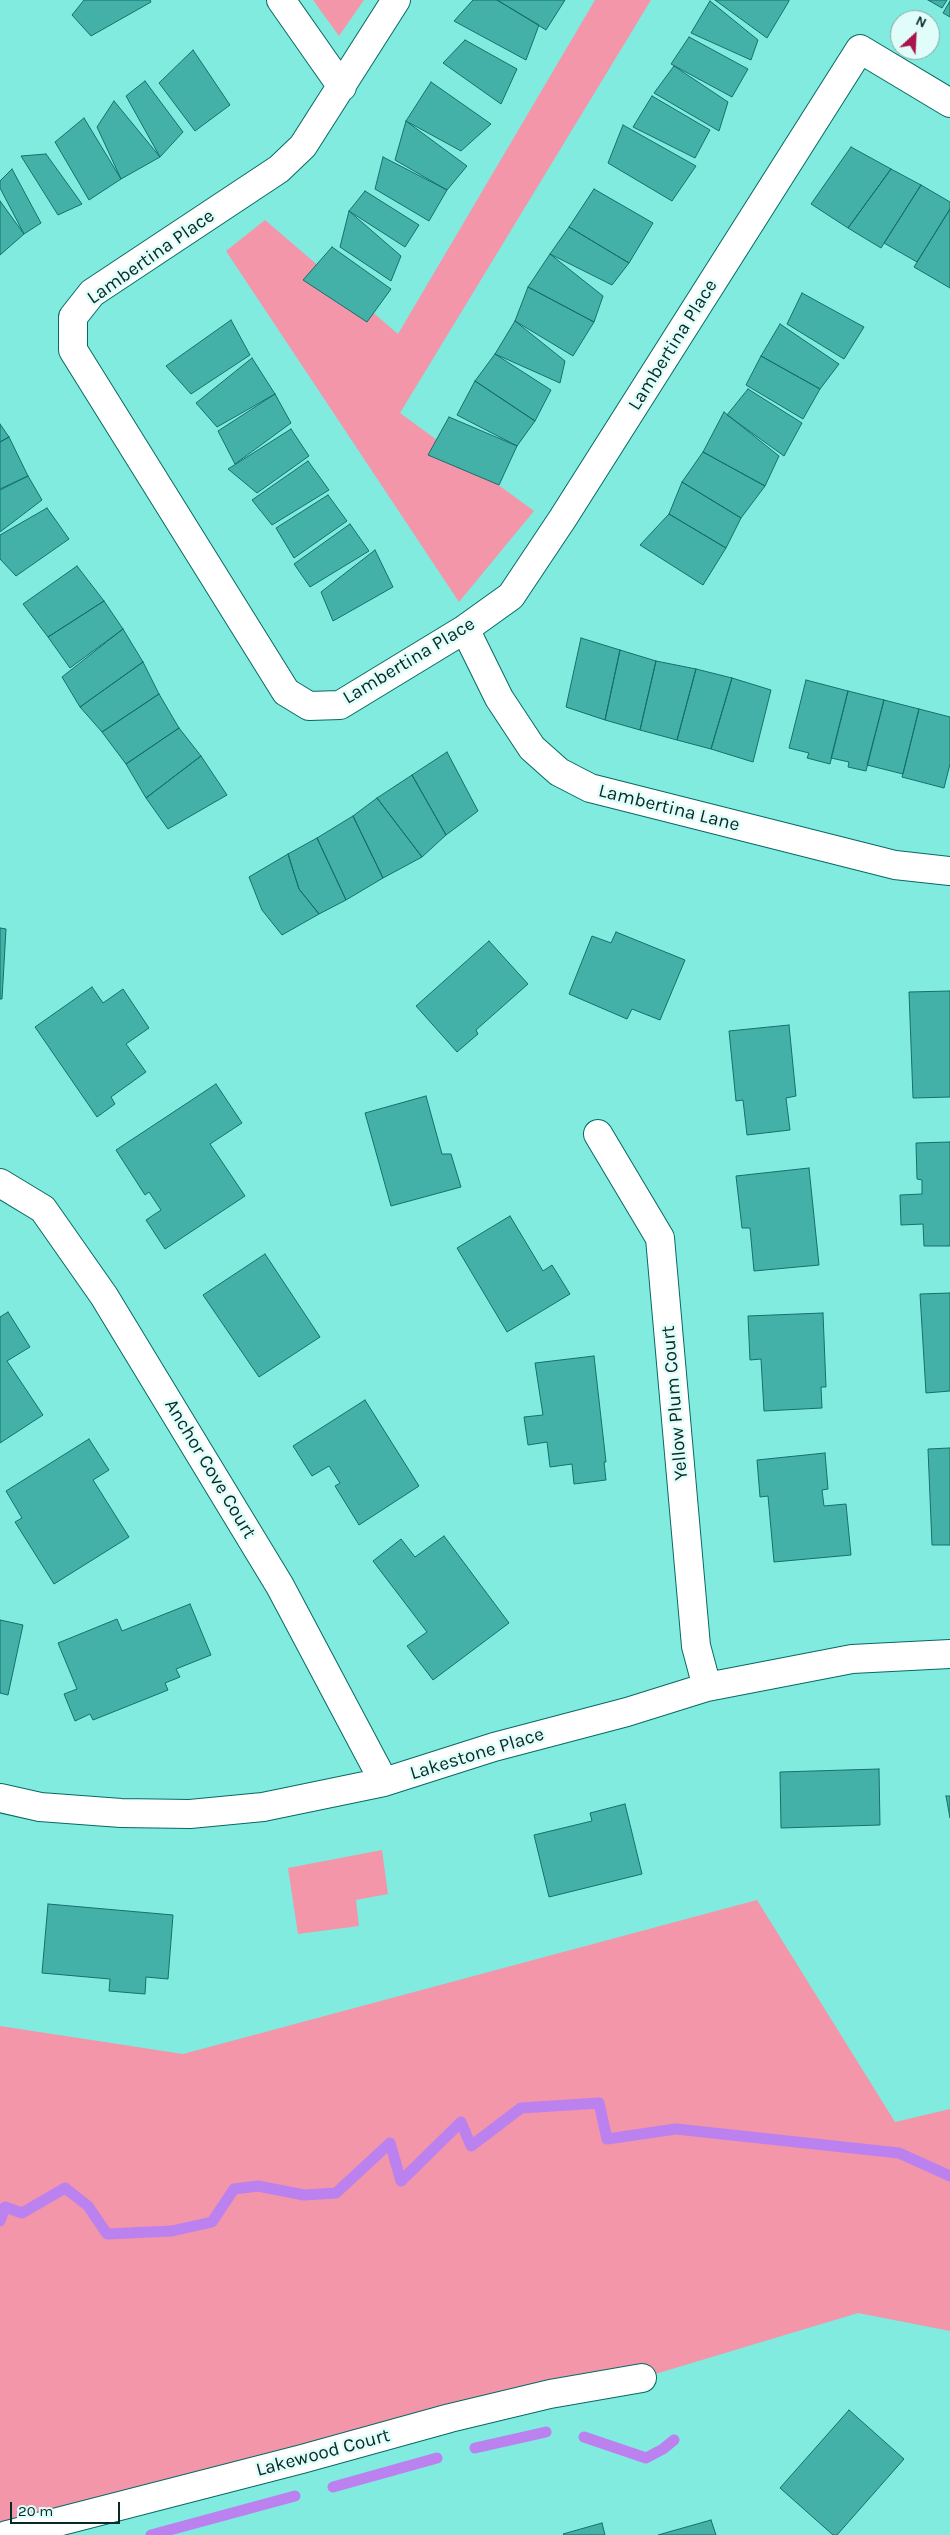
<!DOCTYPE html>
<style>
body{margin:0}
#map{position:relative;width:950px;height:2535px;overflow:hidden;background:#81ebe0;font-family:Karla,sans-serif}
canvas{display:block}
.north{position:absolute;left:890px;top:10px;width:50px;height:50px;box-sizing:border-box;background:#e0fdf9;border:1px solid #89a9a5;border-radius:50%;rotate:25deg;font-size:14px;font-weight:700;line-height:20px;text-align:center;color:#062a27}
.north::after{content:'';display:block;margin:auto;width:18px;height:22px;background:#a8144b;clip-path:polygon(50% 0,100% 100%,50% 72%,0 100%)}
.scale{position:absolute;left:10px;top:2502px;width:110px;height:22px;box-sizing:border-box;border:2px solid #062a27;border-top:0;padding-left:6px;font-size:15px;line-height:18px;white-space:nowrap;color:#062a27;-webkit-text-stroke:4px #e0fdf9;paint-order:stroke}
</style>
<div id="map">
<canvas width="950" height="2535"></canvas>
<div class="north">N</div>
<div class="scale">20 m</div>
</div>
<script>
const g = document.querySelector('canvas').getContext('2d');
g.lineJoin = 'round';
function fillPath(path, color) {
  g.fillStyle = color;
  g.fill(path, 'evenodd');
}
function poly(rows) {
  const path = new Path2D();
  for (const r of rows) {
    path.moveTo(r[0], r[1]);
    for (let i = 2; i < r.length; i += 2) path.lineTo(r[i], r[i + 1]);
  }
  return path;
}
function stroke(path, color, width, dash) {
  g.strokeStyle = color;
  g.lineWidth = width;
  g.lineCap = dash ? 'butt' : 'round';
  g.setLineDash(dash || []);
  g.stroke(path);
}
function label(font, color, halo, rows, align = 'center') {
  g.font = font + ' Karla,sans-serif';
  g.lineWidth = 5;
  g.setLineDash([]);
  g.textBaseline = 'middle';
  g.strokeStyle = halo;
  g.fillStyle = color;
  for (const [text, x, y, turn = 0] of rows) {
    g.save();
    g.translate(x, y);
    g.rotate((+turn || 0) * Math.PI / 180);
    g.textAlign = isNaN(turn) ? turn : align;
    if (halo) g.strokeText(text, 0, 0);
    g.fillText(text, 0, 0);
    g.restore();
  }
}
fillPath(poly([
 [313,0,364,0,339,36],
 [595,0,651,0,400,413,534,511,459,602,226,251,265,220,398,334],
 [382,1850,388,1894,356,1900,359,1926,298,1934,288,1868],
 [757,1900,895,2122,950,2109,950,2331,858,2313,642,2378,0,2535,0,2026,183,2054]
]), '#f396a9');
stroke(poly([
 [0,2221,5,2207,22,2213,65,2188,88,2206,107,2234,172,2231,212,2222,234,2189,258,2186,304,2195,336,2193,390,2143,401,2181,461,2122,471,2146,521,2108,599,2103,607,2139,676,2129,899,2153,950,2176],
 [584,2437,646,2458,663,2449,674,2440],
 [475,2448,546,2432],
 [333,2487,437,2458],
 [151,2535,295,2496]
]), '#bb81ef', 11);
const building = poly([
 [84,0,150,0,151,2,91,36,72,15,84,0],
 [473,0,497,0,539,25,526,60,454,21,473,0],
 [497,0,565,0,546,30,497,0],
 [715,0,789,0,789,1,767,38,715,0],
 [928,0,947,0,942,8,928,0],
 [710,1,758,40,751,60,691,33,710,1],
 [950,1,950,17,943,13,950,1],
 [689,37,748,69,732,97,671,64,689,37],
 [465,40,517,69,501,104,443,63,465,40],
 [193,50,230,105,195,131,159,83,193,50],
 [674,66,728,102,719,131,654,93,674,66],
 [145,81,183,132,160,157,126,96,145,81],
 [431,82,491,124,461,151,406,121,431,82],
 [652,96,710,130,695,158,633,127,652,96],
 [114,101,160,157,121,179,97,127,114,101],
 [84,118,121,179,89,200,55,142,84,118],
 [406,121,467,166,447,190,395,160,406,121],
 [623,125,696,166,672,201,608,163,623,125],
 [851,147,891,169,848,228,811,204,851,147],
 [46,154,82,204,58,215,21,156,46,154],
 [383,157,447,190,429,221,375,189,383,157],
 [12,169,41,223,24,234,0,188,0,181,12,169],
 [891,169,921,185,881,248,848,228,891,169],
 [921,185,950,202,950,209,917,262,884,243,921,185],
 [594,189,653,223,629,263,569,227,594,189],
 [365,191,419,225,405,247,349,211,365,191],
 [0,201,24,234,0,255,0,201],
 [950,209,950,288,914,267,950,209],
 [349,211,401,256,391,281,340,247,349,211],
 [569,227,629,263,612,285,550,254,569,227],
 [332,247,391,289,367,322,303,280,332,247],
 [550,254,603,296,594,322,528,287,550,254],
 [528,287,594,322,573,356,515,321,528,287],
 [802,293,864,327,844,359,787,324,802,293],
 [231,320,250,355,191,394,166,366,231,320],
 [515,321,565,361,560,383,495,354,515,321],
 [780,324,839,364,820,389,761,356,780,324],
 [495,354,551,390,535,421,475,381,495,354],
 [761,356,820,389,803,419,746,385,761,356],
 [252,358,275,394,217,427,196,403,252,358],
 [475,381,535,421,517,446,457,415,475,381],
 [748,389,802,423,784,456,727,415,748,389],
 [275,394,291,423,235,464,218,431,275,394],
 [724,412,779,456,765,486,703,452,724,412],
 [449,417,517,446,499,485,428,455,449,417],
 [0,424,9,437,0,442,0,424],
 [291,429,309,456,257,493,228,469,291,429],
 [9,437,28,476,0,489,0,442,9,437],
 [703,452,765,486,741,518,682,482,703,452],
 [308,461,329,490,272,525,252,500,308,461],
 [28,476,42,500,0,532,0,490,28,476],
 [682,482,741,518,726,548,669,514,682,482],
 [328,495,347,521,294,558,276,528,328,495],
 [47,508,69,539,16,576,0,559,0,535,47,508],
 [669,514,726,548,703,585,640,545,669,514],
 [350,524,369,551,310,587,294,564,350,524],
 [375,550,393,587,333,621,321,592,375,550],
 [77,566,104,601,48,637,23,604,77,566],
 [104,601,123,629,70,668,48,637,104,601],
 [123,629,143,662,80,707,62,677,123,629],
 [581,638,620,650,605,720,566,707,581,638],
 [620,650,656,661,640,730,605,720,620,650],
 [656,661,696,669,677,740,640,730,656,661],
 [143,662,159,694,102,732,80,707,143,662],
 [696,669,732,678,711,749,677,740,696,669],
 [732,678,771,690,753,762,711,749,732,678],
 [806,680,848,691,830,764,807,758,809,753,789,748,806,680],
 [848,691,884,700,866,771,848,767,849,762,831,758,848,691],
 [159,694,179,728,126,764,102,732,159,694],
 [884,700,919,709,903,774,867,765,884,700],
 [919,709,950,717,950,764,944,788,902,777,919,709],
 [179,728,201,756,146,798,126,764,179,728],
 [447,752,478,811,446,835,412,775,447,752],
 [201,756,227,795,168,829,146,798,201,756],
 [412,775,446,835,422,857,377,798,412,775],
 [377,798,422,857,383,878,353,816,377,798],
 [353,816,383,878,346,900,317,838,353,816],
 [317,838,346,900,319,914,299,889,288,854,317,838],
 [288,854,299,889,319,914,282,935,262,910,249,877,288,854],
 [0,928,6,929,2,999,0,999,0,928],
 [616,932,685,960,660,1020,632,1009,627,1019,569,994,592,936,611,943,616,932],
 [489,941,528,984,476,1030,478,1034,457,1052,416,1006,489,941],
 [92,987,103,1003,123,989,149,1028,126,1044,146,1072,111,1097,115,1104,97,1117,35,1027,92,987],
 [950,991,950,1097,913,1098,909,992,950,991],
 [789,1025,796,1096,786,1098,790,1130,747,1135,743,1100,736,1101,729,1031,789,1025],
 [216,1084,242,1123,210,1144,245,1196,165,1249,146,1220,161,1210,149,1192,145,1195,116,1150,216,1084],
 [426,1096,442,1154,451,1154,461,1187,391,1206,365,1113,426,1096],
 [950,1142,950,1246,924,1246,923,1224,901,1225,900,1195,922,1194,922,1180,917,1179,916,1143,950,1142],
 [809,1168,819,1265,754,1271,750,1228,742,1228,736,1176,809,1168],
 [510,1216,543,1271,552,1265,570,1294,507,1332,457,1248,510,1216],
 [265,1254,320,1337,259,1377,203,1295,265,1254],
 [950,1293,950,1391,926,1393,920,1294,950,1293],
 [8,1312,30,1347,7,1361,43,1415,0,1443,0,1317,8,1312],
 [823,1313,826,1387,821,1387,822,1408,764,1411,761,1359,750,1360,748,1316,823,1313],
 [594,1356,606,1462,604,1462,606,1480,574,1484,572,1464,550,1467,547,1442,528,1445,524,1417,543,1415,535,1363,594,1356],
 [365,1400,419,1486,359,1525,335,1486,340,1483,329,1466,312,1476,293,1446,365,1400],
 [89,1439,109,1470,93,1480,129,1537,54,1584,15,1522,22,1518,6,1491,89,1439],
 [950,1448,950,1545,932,1545,928,1449,950,1448],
 [825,1453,828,1489,822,1490,824,1506,846,1504,851,1555,774,1562,768,1496,760,1497,757,1460,825,1453],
 [444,1536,509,1623,433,1680,407,1646,427,1632,373,1561,401,1539,415,1557,444,1536],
 [190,1604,211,1655,176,1669,180,1677,165,1683,168,1690,93,1720,90,1714,75,1721,64,1694,77,1689,58,1643,117,1619,122,1631,190,1604],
 [0,1620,23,1625,8,1695,0,1693,0,1620],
 [879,1769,880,1825,781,1828,780,1772,879,1769],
 [946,1796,950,1796,950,1818,946,1796],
 [625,1804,642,1874,549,1897,534,1835,592,1821,590,1813,625,1804],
 [48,1904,173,1915,168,1979,146,1977,145,1994,109,1991,110,1979,42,1973,48,1904],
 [849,2410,904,2459,837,2535,833,2535,780,2488,849,2410],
 [711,2520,716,2535,658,2535,711,2520],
 [602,2523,605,2535,564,2535,563,2534,602,2523]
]);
fillPath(building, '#43b1a7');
stroke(building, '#167069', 1);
const minor = poly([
 [281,0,342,87],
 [396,0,303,146,279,169,92,293,73,317,73,350,286,692,309,706,340,705,465,629,511,596,563,518,860,49,950,103],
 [465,629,499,698,532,748,559,772,590,788,895,865,950,871],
 [598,1134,660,1238,696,1646,707,1687],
 [0,1183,43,1209,104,1296,280,1586,384,1782],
 [0,1798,40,1807,121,1813,190,1814,263,1807,384,1782,494,1747,627,1712,707,1687,852,1659,950,1654],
 [7,2535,302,2459,450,2418,550,2394,642,2378]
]);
stroke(minor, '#076962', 30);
stroke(minor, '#fff', 28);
label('19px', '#062a27', '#e0fdf9', [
 ["Lambertina Place",151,257,-35],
 ["Lambertina Place",673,345,-58],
 ["Lambertina Place",409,661,-31],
 ["Lambertina Lane",669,808,14],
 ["Yellow Plum Court",675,1403,-95],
 ["Anchor Cove Court",210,1469,59],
 ["Lakestone Place",477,1754,-17],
 ["Lakewood Court",323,2453,-15]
]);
</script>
